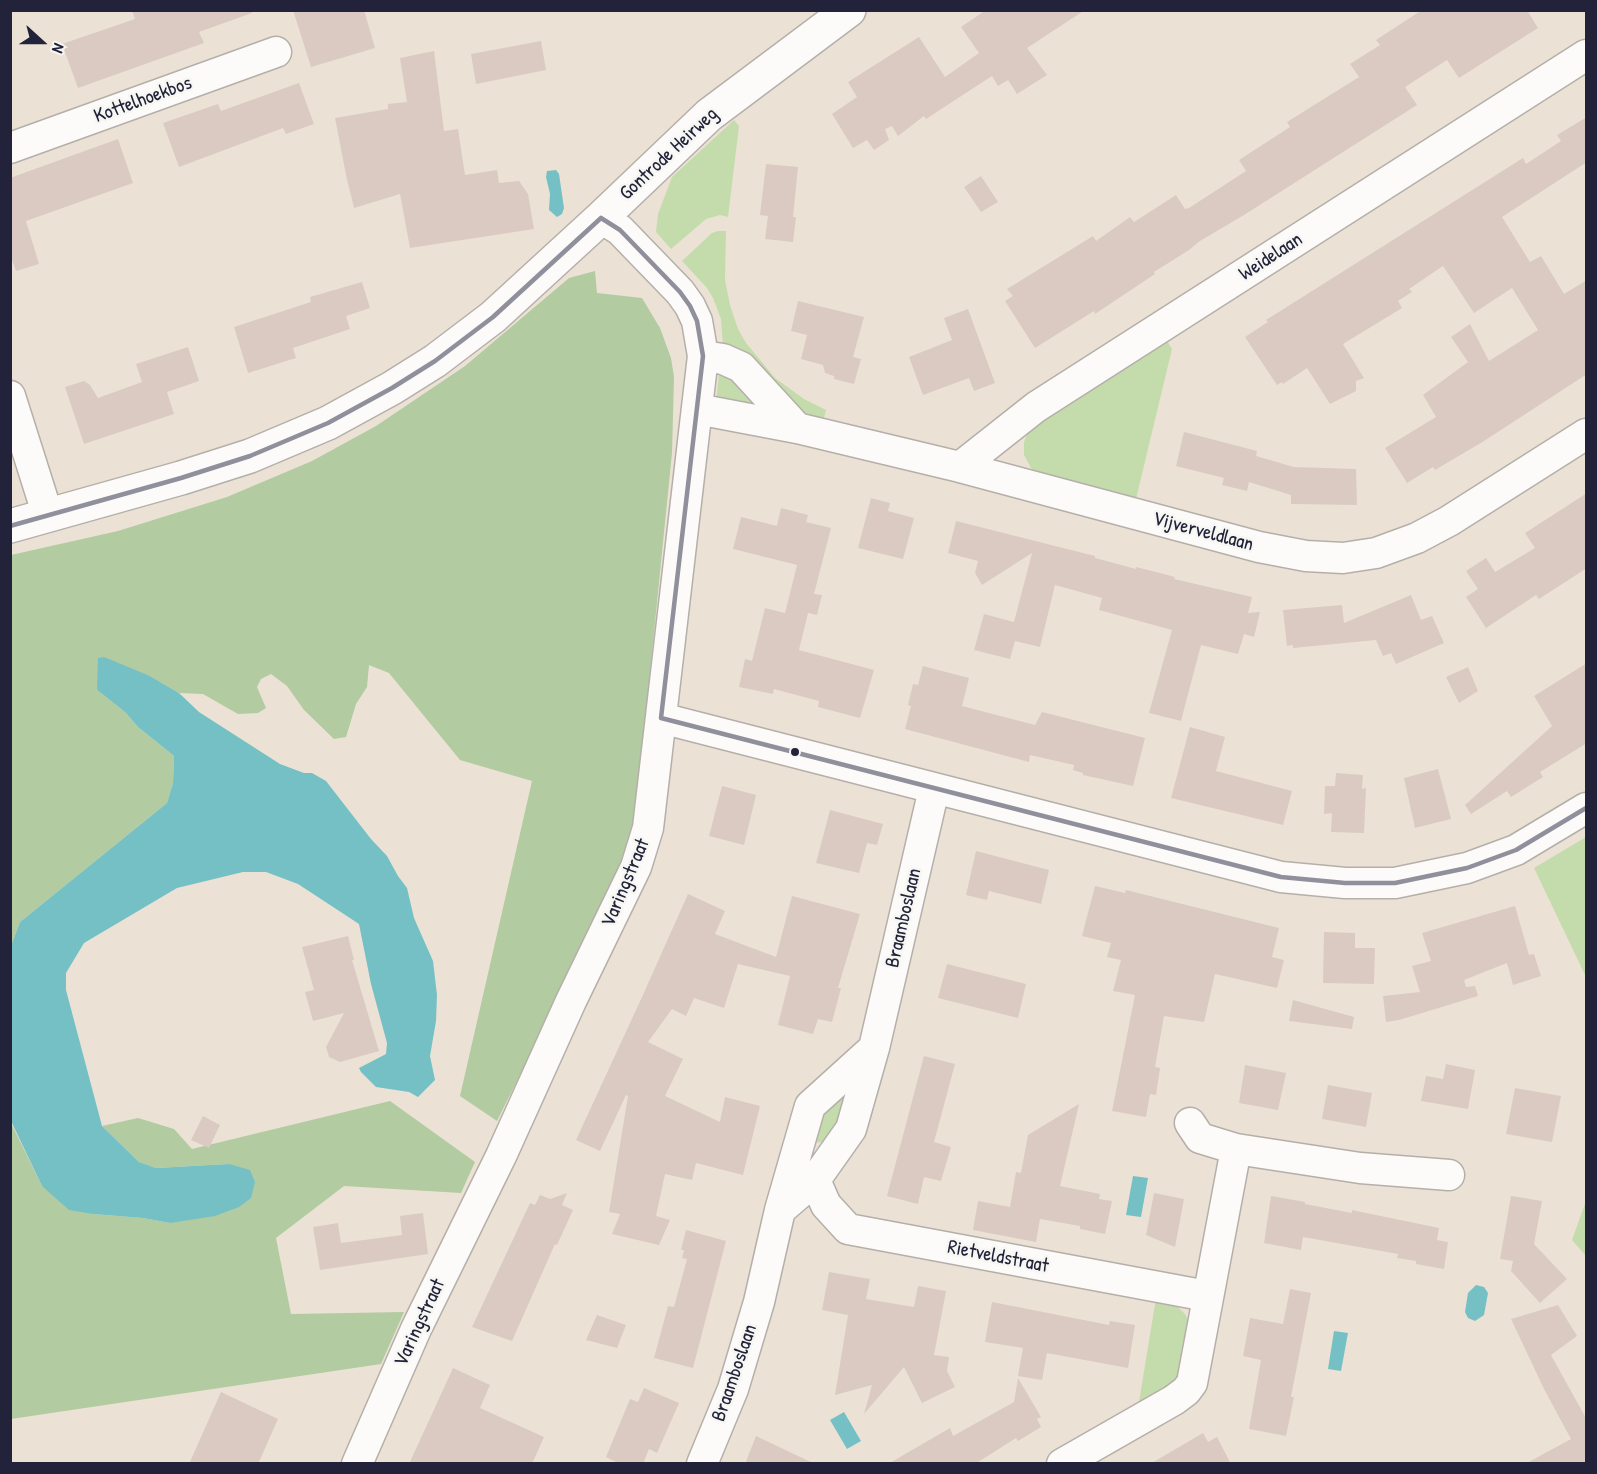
<!DOCTYPE html>
<style>
body{margin:0}
#map{position:relative;width:1597px;height:1474px;overflow:hidden;background:#ebe2d5;font-family:"Patrick Hand",sans-serif}
canvas{display:block}
.frame{position:absolute;inset:0;border:12px solid #22223b;pointer-events:none}
.north{position:absolute;left:12px;top:12px;width:60px;height:60px;-webkit-text-stroke:4px #f6f6f2;paint-order:stroke;rotate:111deg;font-size:16px;font-weight:700;line-height:24px;text-align:center;color:#22223b}
.north::after{content:'';display:block;margin:auto;width:21px;height:27px;background:#22223b;clip-path:polygon(50% 0,100% 100%,50% 72%,0 100%)}
</style>
<div id="map">
<canvas width="1597" height="1474"></canvas>
<div class="frame"></div>
<div class="north">N</div>
</div>
<script>
const g = document.querySelector('canvas').getContext('2d');
g.lineJoin = 'round';
function fillPath(path, color) {
  g.fillStyle = color;
  g.fill(path, 'evenodd');
}
function poly(rows) {
  const path = new Path2D();
  for (const r of rows) {
    path.moveTo(r[0], r[1]);
    for (let i = 2; i < r.length; i += 2) path.lineTo(r[i], r[i + 1]);
  }
  return path;
}
function stroke(path, color, width, dash) {
  g.strokeStyle = color;
  g.lineWidth = width;
  g.lineCap = dash ? 'butt' : 'round';
  g.setLineDash(dash || []);
  g.stroke(path);
}
function label(font, color, halo, rows, align = 'center') {
  g.font = font + ' "Patrick Hand",sans-serif';
  g.lineWidth = 5;
  g.setLineDash([]);
  g.textBaseline = 'middle';
  g.strokeStyle = halo;
  g.fillStyle = color;
  for (const [text, x, y, turn = 0] of rows) {
    g.save();
    g.translate(x, y);
    g.rotate((+turn || 0) * Math.PI / 180);
    g.textAlign = isNaN(turn) ? turn : align;
    if (halo) g.strokeText(text, 0, 0);
    g.fillText(text, 0, 0);
    g.restore();
  }
}
fillPath(poly([
 [734,120,739,126,728,217,720,215,706,219,671,249,656,232,658,214,672,177],
 [718,231,726,231,725,280,730,305,738,329,746,343,775,378,804,399,826,410,823,422,798,409,723,347,721,319,713,298,707,288,682,261,712,233],
 [1166,339,1172,349,1135,503,1035,473,1031,468,1024,455,1024,442,1028,432,1036,423],
 [727,372,777,413,716,402,719,373],
 [1586,837,1586,977,1534,868],
 [847,1092,842,1122,822,1142,814,1143,817,1116],
 [1586,1201,1586,1256,1572,1240],
 [1156,1298,1174,1303,1185,1314,1189,1322,1184,1374,1138,1408]
]), '#c4dcab');
fillPath(poly([
 [595,271,597,293,642,298,660,328,671,358,674,377,672,453,635,821,617,880,497,1121,460,1096,532,781,460,760,389,673,369,665,367,687,356,704,346,737,334,739,304,710,287,686,271,674,261,679,257,687,266,708,258,713,238,714,203,694,179,693,150,676,131,670,97,690,125,712,138,727,174,756,173,783,167,803,20,922,11,946,11,956,11,555,118,531,227,497,312,461,376,426,465,366,569,278],
 [390,1101,475,1162,461,1193,344,1186,276,1238,291,1314,404,1312,381,1364,11,1419,10,1121,42,1186,93,1214,143,1218,170,1223,229,1164,156,1168,139,1162,102,1126,138,1118,174,1129,192,1149]
]), '#b2cba0');
fillPath(poly([
 [556,170,559,174,564,208,562,214,557,217,549,210,550,194,546,177,547,171],
 [104,657,150,676,179,693,199,712,280,764,304,773,312,773,326,781,371,839,387,856,398,876,407,888,414,918,433,961,437,995,436,1021,430,1056,435,1080,418,1097,409,1092,376,1087,361,1072,359,1068,386,1054,387,1043,371,984,359,924,298,884,266,872,243,872,177,888,84,943,66,973,66,990,102,1126,139,1162,156,1168,229,1164,250,1170,255,1182,251,1198,239,1207,215,1216,170,1223,143,1218,93,1214,69,1210,42,1186,11,1121,10,956,11,946,20,922,167,803,173,783,174,756,138,727,125,712,97,690,98,658],
 [1133,1176,1148,1178,1141,1217,1126,1215],
 [1476,1285,1484,1287,1488,1293,1484,1315,1475,1321,1468,1318,1465,1312,1468,1293],
 [1334,1331,1348,1333,1341,1371,1328,1369],
 [844,1412,861,1441,847,1449,830,1420]
]), '#75c0c5');
fillPath(poly([
 [132,10,252,10,252,13,199,32,204,43,78,88,62,44,135,19],
 [293,10,364,10,375,48,311,67],
 [986,10,1085,10,1027,48,1047,75,1017,94,1008,80,998,86,992,76,926,119,924,116,898,136,892,126,885,129,889,140,874,150,867,140,853,148,832,114,857,97,848,82,919,37,945,77,979,53,961,27],
 [1422,10,1527,10,1538,28,1459,78,1447,60,1405,87,1417,105,1244,215,1200,241,1189,250,1154,272,1155,274,1095,314,1094,311,1035,348,1005,301,1013,296,1007,289,1093,236,1096,241,1130,217,1134,222,1176,195,1185,209,1189,208,1246,171,1239,160,1290,127,1287,122,1359,77,1350,64,1380,45,1376,40],
 [541,41,546,70,476,84,471,54],
 [434,51,444,131,458,129,465,175,497,170,499,183,519,181,528,194,534,229,410,248,400,194,354,208,346,175,335,118,388,109,388,104,407,102,400,58],
 [299,83,314,124,286,134,283,128,179,167,163,123,218,104,221,111],
 [1587,117,1587,162,1502,217,1530,262,1541,256,1564,294,1587,280,1587,374,1484,441,1435,470,1433,467,1407,483,1385,448,1436,417,1423,395,1468,362,1451,337,1470,324,1489,361,1538,330,1512,288,1474,313,1443,266,1409,289,1412,292,1398,301,1402,308,1343,344,1364,378,1356,381,1356,391,1330,404,1307,368,1283,384,1282,382,1277,385,1245,337,1268,322,1266,320,1523,158,1526,164,1561,141,1557,135],
 [118,139,133,183,26,221,39,264,16,271,10,254,10,178],
 [766,164,798,167,793,217,796,217,793,242,765,239,768,216,760,215],
 [981,176,998,202,981,212,964,187],
 [362,282,370,308,346,316,350,329,293,348,296,358,248,373,234,327,311,302,310,297],
 [798,301,864,317,853,357,861,359,854,384,834,379,834,376,825,373,823,365,801,359,807,335,791,331],
 [968,309,995,383,974,391,969,378,923,395,909,357,952,340,944,318],
 [188,347,199,381,167,392,174,414,84,444,65,387,84,381,90,385,98,398,142,382,136,364],
 [1184,432,1257,451,1256,456,1294,467,1356,469,1357,505,1291,504,1291,495,1249,482,1247,491,1222,485,1224,478,1176,466],
 [1587,493,1587,568,1539,599,1536,595,1486,628,1466,597,1478,589,1466,571,1486,558,1495,572,1535,548,1525,533],
 [871,498,890,503,888,511,914,518,903,559,858,548],
 [781,508,808,515,806,522,831,528,814,594,822,595,817,615,808,613,799,650,874,670,860,718,818,707,819,701,774,689,773,694,739,687,745,659,752,661,765,608,785,613,797,565,733,549,741,517,777,526],
 [956,521,1095,556,1095,558,1136,569,1136,567,1156,572,1175,577,1174,579,1252,597,1248,613,1260,612,1254,637,1244,634,1238,654,1201,645,1181,721,1149,713,1172,630,1099,610,1102,598,1055,585,1040,647,1015,641,1010,659,974,650,984,614,1014,622,1032,553,982,585,975,573,978,561,948,553],
 [1411,595,1421,620,1432,616,1444,643,1396,664,1391,653,1383,656,1376,640,1293,648,1293,645,1287,646,1283,610,1342,605,1344,623],
 [1587,663,1587,743,1540,772,1543,777,1511,797,1507,791,1471,814,1465,805,1552,726,1534,696],
 [923,666,969,678,962,706,1035,725,1042,712,1145,738,1133,786,1083,775,1083,773,1073,770,1074,765,1030,755,1029,762,905,729,911,706,908,705,913,684,918,685],
 [1468,667,1478,691,1459,703,1446,677],
 [1190,727,1225,737,1216,771,1292,791,1283,825,1171,798],
 [1438,769,1451,819,1415,828,1404,778],
 [1336,773,1363,775,1362,789,1366,788,1364,833,1331,832,1332,813,1324,814,1325,786,1335,786],
 [722,786,756,795,744,845,709,836],
 [830,810,883,824,877,845,867,843,859,873,816,863],
 [976,851,1049,870,1041,904,989,891,987,900,966,895],
 [1095,886,1125,893,1126,890,1279,928,1272,957,1284,960,1277,988,1215,974,1204,1022,1164,1016,1155,1067,1160,1068,1156,1095,1150,1094,1146,1117,1112,1111,1135,995,1113,991,1121,960,1107,957,1111,943,1082,936],
 [688,894,725,911,715,934,776,957,792,896,860,914,838,988,841,988,832,1022,818,1019,813,1034,778,1025,790,976,738,964,724,1008,694,998,686,1016,672,1009,648,1042,683,1059,665,1096,720,1122,725,1097,760,1106,743,1175,696,1163,692,1180,665,1174,656,1216,670,1220,659,1245,612,1234,620,1214,609,1212,628,1096,626,1095,600,1151,576,1140,642,997],
 [1515,906,1529,955,1534,954,1541,976,1513,985,1507,963,1464,980,1466,987,1475,986,1478,996,1399,1020,1386,1022,1383,996,1420,992,1412,966,1431,961,1422,933],
 [1324,932,1355,933,1355,948,1375,948,1374,984,1323,983],
 [348,936,354,960,352,960,379,1051,340,1062,329,1057,326,1047,344,1013,313,1021,305,992,314,990,302,947],
 [947,964,1026,984,1018,1018,938,998],
 [1293,1000,1354,1017,1352,1029,1289,1021],
 [924,1056,955,1064,934,1142,951,1147,941,1181,924,1177,918,1204,887,1196],
 [1446,1064,1475,1070,1468,1109,1421,1101,1426,1076,1443,1079],
 [1245,1065,1286,1073,1278,1110,1239,1103],
 [1328,1085,1372,1093,1366,1127,1322,1119],
 [1515,1088,1561,1096,1552,1142,1506,1134],
 [1079,1104,1060,1186,1100,1194,1099,1199,1112,1201,1105,1234,1080,1229,1080,1226,1040,1219,1036,1242,973,1230,978,1201,1010,1207,1016,1172,1021,1173,1028,1135],
 [203,1116,220,1125,209,1148,191,1140],
 [567,1193,562,1205,573,1210,557,1245,555,1244,512,1341,472,1327,530,1203,535,1205,540,1195,550,1199],
 [1154,1193,1184,1199,1175,1247,1146,1235],
 [1271,1196,1305,1202,1305,1204,1352,1213,1352,1210,1439,1228,1437,1240,1448,1242,1444,1269,1416,1264,1416,1261,1397,1258,1398,1254,1303,1237,1301,1250,1264,1243],
 [1511,1196,1542,1201,1534,1244,1567,1279,1540,1303,1511,1271,1513,1261,1500,1259],
 [423,1213,428,1254,320,1270,313,1227,338,1223,341,1243,402,1235,400,1216],
 [686,1230,726,1241,693,1368,654,1358,668,1306,674,1307,687,1259,682,1258,684,1250,681,1250],
 [829,1272,870,1279,866,1299,914,1307,918,1286,946,1291,934,1355,949,1357,947,1371,955,1387,922,1403,904,1367,864,1414,872,1385,835,1395,848,1315,822,1310],
 [1290,1289,1311,1293,1291,1397,1294,1397,1286,1436,1249,1429,1261,1360,1243,1356,1250,1318,1283,1324],
 [992,1302,1109,1325,1110,1321,1135,1325,1128,1368,1047,1353,1042,1380,1018,1376,1023,1348,985,1342],
 [1558,1305,1577,1336,1551,1355,1587,1420,1587,1464,1525,1464,1571,1439,1544,1389,1511,1319],
 [597,1315,626,1325,617,1348,586,1340],
 [453,1368,490,1385,480,1408,544,1437,532,1464,409,1464],
 [1018,1378,1041,1417,1037,1419,1041,1427,1018,1441,1016,1438,975,1464,888,1464,950,1428,953,1436,1014,1402],
 [644,1388,679,1403,657,1453,649,1449,643,1464,620,1464,606,1457,630,1399,638,1402],
 [221,1392,278,1419,258,1464,189,1464],
 [1203,1433,1208,1442,1217,1437,1231,1464,1150,1464],
 [756,1436,815,1464,745,1464]
]), '#dbcac1');
const minor = poly([
 [10,148,276,52],
 [703,356,723,359,741,367,797,428],
 [10,396,48,516],
 [697,409,797,428,960,467,1259,547,1306,556,1343,558,1376,553,1417,538,1449,521,1586,434],
 [960,467,1036,407,1586,55],
 [661,718,1281,877,1345,883,1395,883,1467,868,1516,850,1586,808],
 [1190,1123,1200,1138,1236,1149,1360,1168,1449,1175],
 [815,1180,826,1205,848,1229,1207,1296],
 [780,1210,810,1106,874,1048],
 [357,1464,416,1329,501,1156,571,1001,636,867,648,828,703,356,697,321,690,306,680,292,620,230,601,218],
 [702,1464,733,1389,759,1302,780,1210,815,1180,851,1129,874,1048,934,789],
 [1062,1464,1174,1400,1186,1391,1192,1383,1236,1149]
]);
const tertiary = poly([
 [10,526,181,478,250,456,328,423,392,388,435,361,493,317,601,218,709,115,849,10]
]);
stroke(minor, '#b5afaa', 33);
stroke(tertiary, '#b5afaa', 36);
stroke(minor, '#fcfbf9', 30);
stroke(tertiary, '#fcfbf9', 33);
stroke(poly([
 [601,218,620,230,680,292,690,306,697,321,703,356,661,718],
 [10,526,181,478,250,456,328,423,392,388,435,361,493,317,601,218],
 [661,718,1281,877,1345,883,1395,883,1467,868,1516,850,1586,808]
]), '#90909d', 4.5);
for (const [x, y, r, color] of [
 [795,752,5,"#22223b"]
]) {
  const dot = new Path2D();
  dot.arc(x, y, r, 0, 2 * Math.PI);
  g.fillStyle = color;
  g.fill(dot);
  stroke(dot, '#f6f6f2', 2);
}
label('20px', '#22223b', '#f6f6f2', [
 ["Kottelhoekbos",143,100,-20],
 ["Gontrode Heirweg",669,154,-43],
 ["Weidelaan",1271,257,-33],
 ["Vijverveldlaan",1203,532,15],
 ["Varingstraat",626,883,-67],
 ["Braamboslaan",904,918,-77],
 ["Rietveldstraat",998,1257,11],
 ["Varingstraat",420,1323,-65],
 ["Braamboslaan",735,1373,-71]
]);
</script>
